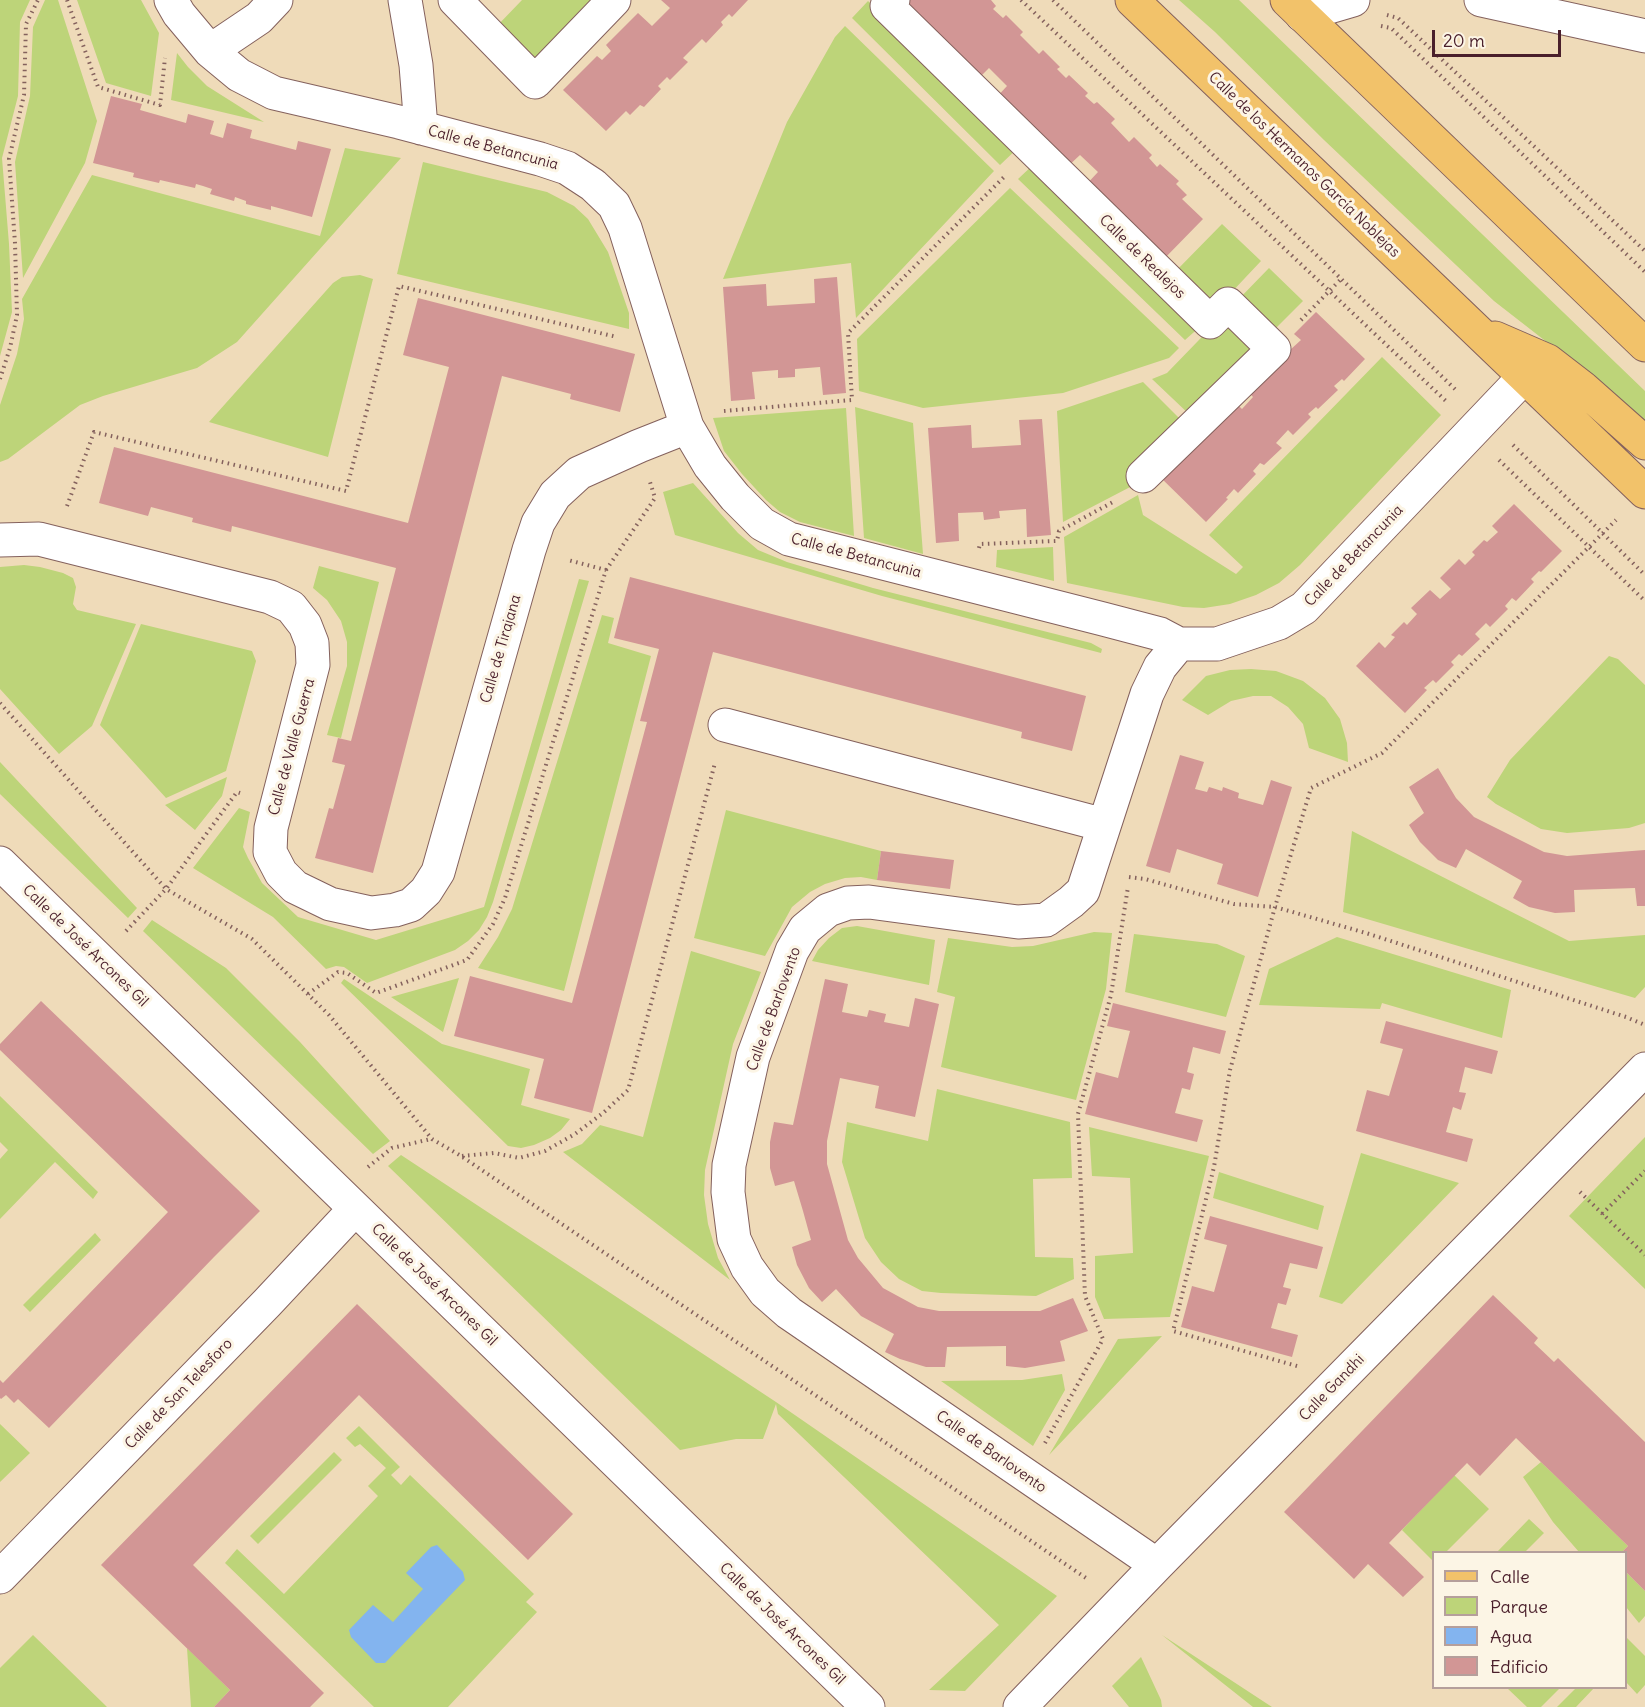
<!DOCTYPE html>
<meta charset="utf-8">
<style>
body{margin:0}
#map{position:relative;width:1645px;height:1707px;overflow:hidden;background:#efdbb9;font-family:Delius,sans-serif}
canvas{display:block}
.legend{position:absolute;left:1432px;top:1551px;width:195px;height:138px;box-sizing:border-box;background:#fcf5e5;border:2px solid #b59f9b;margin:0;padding:8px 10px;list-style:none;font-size:18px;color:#4a1f2b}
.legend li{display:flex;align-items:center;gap:12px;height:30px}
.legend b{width:30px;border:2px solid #b59f9b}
.scale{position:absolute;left:1432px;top:30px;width:129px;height:27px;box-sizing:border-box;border:3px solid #4a1f2b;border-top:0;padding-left:8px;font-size:18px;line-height:21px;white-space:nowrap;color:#4a1f2b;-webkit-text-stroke:4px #fcf5e5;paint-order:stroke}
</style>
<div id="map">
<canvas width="1645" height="1707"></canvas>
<ul class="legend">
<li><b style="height:8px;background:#f2c26a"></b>Calle</li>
<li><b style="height:16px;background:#bdd479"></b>Parque</li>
<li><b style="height:16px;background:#83b4ef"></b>Agua</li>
<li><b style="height:16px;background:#d29695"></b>Edificio</li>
</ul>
<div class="scale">20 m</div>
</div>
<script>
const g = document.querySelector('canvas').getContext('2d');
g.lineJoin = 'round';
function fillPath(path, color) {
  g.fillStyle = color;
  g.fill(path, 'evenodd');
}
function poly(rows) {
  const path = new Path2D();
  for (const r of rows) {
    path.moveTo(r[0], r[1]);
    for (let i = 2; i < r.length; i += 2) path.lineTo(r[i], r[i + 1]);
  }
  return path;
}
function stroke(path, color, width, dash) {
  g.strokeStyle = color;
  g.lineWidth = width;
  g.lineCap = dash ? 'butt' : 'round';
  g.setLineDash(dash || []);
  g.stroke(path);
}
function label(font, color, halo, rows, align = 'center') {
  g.font = font + ' Delius,sans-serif';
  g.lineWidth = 6;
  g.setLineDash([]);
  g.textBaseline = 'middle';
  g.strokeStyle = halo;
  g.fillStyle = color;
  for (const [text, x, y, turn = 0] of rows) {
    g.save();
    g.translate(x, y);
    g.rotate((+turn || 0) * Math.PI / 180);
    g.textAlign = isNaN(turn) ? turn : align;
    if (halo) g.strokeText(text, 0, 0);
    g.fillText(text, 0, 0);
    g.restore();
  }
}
fillPath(poly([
 [0,0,30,0,20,22,18,96,2,158,9,244,12,312,0,356],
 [45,0,58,0,97,121,85,163,23,278,15,162,30,96,33,27],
 [77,0,141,0,159,33,151,96,106,83],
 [522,0,600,0,534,67,496,27],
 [1179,0,1239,0,1645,391,1645,425,1557,350,1494,301,1324,140,1215,32],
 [868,1,1020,146,1000,165,852,18],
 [845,26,994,171,856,318,851,263,723,279,787,122,835,37],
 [177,53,188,67,207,86,264,122,171,100],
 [345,148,401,158,237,342,197,368,103,396,80,405,8,459,0,462,0,405,17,354,24,319,22,299,92,175,320,236],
 [423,162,547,192,574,206,588,219,608,252,629,313,629,329,397,274],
 [1034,164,1202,325,1185,340,1018,179],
 [1010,188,1179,348,1169,358,1063,393,923,408,859,391,857,339],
 [1222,224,1261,261,1212,313,1173,274],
 [1269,268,1303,301,1268,336,1235,303],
 [360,275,373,279,328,457,209,422,333,283,342,277],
 [1228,310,1261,344,1191,416,1152,379,1167,373],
 [1382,357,1441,415,1300,565,1279,583,1256,595,1230,604,1204,608,1183,607,1067,583,1064,537,1138,495,1143,515,1236,574,1243,567,1209,535],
 [1143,382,1183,422,1134,485,1063,522,1057,411],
 [855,407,913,423,923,554,864,538],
 [846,408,854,536,800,522,780,512,766,500,742,474,724,451,713,418],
 [693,483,738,533,758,550,787,562,873,588,1091,643,1102,649,1101,653,882,596,675,535,663,492],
 [1053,547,1054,581,996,567,997,550],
 [24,565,40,567,63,573,73,578,76,587,73,604,77,610,136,624,92,726,59,754,0,689,0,567],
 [319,566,379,582,341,738,327,735,347,666,347,642,341,621,327,600,313,588],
 [579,579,589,581,493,902,487,917,479,930,468,941,455,950,367,983,344,967,336,966,326,969,273,917,193,868,239,808,250,812,243,847,248,858,262,883,298,917,376,940,484,907],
 [602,615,614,618,608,643,651,656,564,991,478,968,498,937,512,909],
 [141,624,252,651,256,661,226,771,166,798,100,725],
 [1609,656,1618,659,1645,685,1645,823,1629,828,1567,833,1541,829,1496,804,1487,797,1510,760],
 [1251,669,1276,671,1303,681,1325,698,1340,719,1347,743,1348,762,1309,748,1303,724,1288,707,1271,696,1253,696,1231,701,1208,715,1182,700,1206,676,1230,670],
 [0,762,137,908,128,918,0,794],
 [227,777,222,796,195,830,165,805],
 [726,810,881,851,877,880,861,877,845,878,825,884,810,892,792,907,765,956,694,938],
 [1352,831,1569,941,1645,935,1645,987,1635,998,1343,912],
 [152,920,226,968,300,1042,390,1141,373,1154,143,931],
 [857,926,935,940,929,985,812,961,818,950,829,938,842,928],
 [1094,932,1112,933,1106,989,1076,1100,941,1067,955,997,937,992,948,938,1012,947,1033,946],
 [1134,934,1217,944,1245,956,1226,1017,1125,992],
 [1337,937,1511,990,1502,1038,1382,1003,1380,1009,1259,1005,1269,969],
 [691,951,761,972,733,1044,705,1170,704,1195,708,1224,718,1258,730,1280,563,1152,582,1144,600,1125,643,1137],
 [459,978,443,1032,391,997],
 [344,979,442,1044,530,1069,521,1105,570,1119,561,1130,550,1138,534,1145,521,1148,508,1146,341,983],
 [937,1089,1070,1122,1072,1178,1033,1179,1035,1257,1073,1258,1074,1279,1036,1296,941,1293,922,1291,899,1279,881,1262,865,1238,842,1162,847,1122,928,1141],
 [0,1096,98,1192,93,1199,55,1162,0,1219,0,1159,8,1150,0,1142],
 [1089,1127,1209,1156,1170,1317,1104,1319,1095,1297,1095,1256,1133,1253,1130,1178,1092,1176],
 [1645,1137,1645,1289,1569,1216],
 [1361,1153,1459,1183,1342,1304,1319,1297],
 [401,1155,776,1402,1057,1596,965,1691,929,1690,999,1625,778,1414,776,1404,763,1439,736,1439,680,1450,388,1166],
 [1219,1172,1324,1206,1318,1230,1213,1198],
 [95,1233,101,1240,30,1312,23,1305],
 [1162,1336,1049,1455,1118,1339],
 [1062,1374,1065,1390,1033,1446,941,1381,1022,1380],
 [0,1424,30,1453,0,1482],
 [359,1426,400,1467,391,1475,401,1485,410,1475,534,1594,526,1602,537,1612,448,1707,374,1707,225,1563,237,1549,284,1594,378,1496,368,1486,386,1468,360,1444,355,1447,346,1438],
 [334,1452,342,1460,258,1544,250,1536],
 [1541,1462,1628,1546,1622,1552,1579,1552,1553,1522,1523,1477],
 [1454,1475,1489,1509,1446,1552,1434,1552,1433,1561,1402,1530],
 [1529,1519,1544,1533,1525,1552,1497,1552],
 [1626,1572,1645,1591,1645,1616,1639,1623,1626,1607],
 [33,1635,104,1704,107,1707,0,1707,0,1668],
 [1162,1635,1272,1707,1253,1707],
 [1626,1637,1645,1656,1645,1685,1637,1694,1626,1682],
 [187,1648,230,1690,214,1707,191,1707],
 [1141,1657,1161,1700,1162,1707,1129,1707,1112,1686],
 [1507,1688,1560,1688,1541,1707,1527,1707],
 [1576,1688,1594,1688,1576,1707,1557,1707]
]), '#bdd479');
fillPath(poly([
 [437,1545,463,1572,465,1580,385,1663,376,1663,351,1637,349,1630,373,1605,393,1622,423,1589,406,1573,431,1547]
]), '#83b4ef');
fillPath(poly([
 [661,0,748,0,732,17,729,14,721,22,723,25,706,43,702,39,683,58,688,62,670,80,667,77,658,86,661,89,644,107,640,105,630,115,626,111,606,131,563,90,597,56,602,60,611,51,606,45,638,13,652,26,670,8],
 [907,0,991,0,996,6,993,9,1003,18,1006,15,1023,32,1020,35,1039,54,1043,50,1060,67,1057,69,1066,78,1069,75,1088,93,1085,96,1094,104,1097,102,1115,119,1111,123,1129,142,1134,137,1152,155,1149,158,1157,167,1160,164,1179,181,1176,184,1187,195,1182,199,1203,219,1162,261,1084,187,1098,172,1080,155,1066,168,994,100,1007,86,989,68,975,82,899,8],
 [111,96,142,104,140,110,186,123,188,114,214,121,210,134,223,138,227,123,252,130,250,138,296,150,298,141,331,149,312,217,271,206,271,210,246,204,246,201,235,197,234,201,210,194,212,189,203,186,196,184,195,188,160,180,159,183,133,177,134,173,93,163],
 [837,277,846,393,823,395,820,367,795,369,795,377,778,378,778,370,752,372,755,399,731,401,723,287,766,284,767,306,815,303,814,279],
 [418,298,635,354,620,412,570,399,571,394,502,376,373,873,315,858,329,808,333,809,345,765,332,762,338,738,351,741,396,568,232,526,231,532,192,522,193,518,151,507,148,516,99,503,114,447,408,523,449,367,403,355],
 [1316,312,1365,359,1344,381,1342,379,1334,386,1338,390,1318,409,1316,407,1308,414,1311,417,1293,435,1288,430,1276,443,1282,448,1264,465,1260,463,1253,471,1256,474,1238,493,1234,489,1226,498,1228,499,1206,522,1158,475,1181,451,1187,457,1232,399,1242,409,1253,397,1243,386,1290,350,1301,340,1294,334],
 [1042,419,1051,535,1027,537,1026,509,999,511,1000,518,984,520,983,512,958,513,959,541,936,543,928,428,971,425,972,448,1021,445,1019,420],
 [1514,504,1562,551,1541,572,1539,571,1531,579,1534,582,1516,601,1512,598,1505,606,1508,609,1490,627,1486,623,1475,634,1480,639,1462,656,1459,654,1451,662,1454,665,1436,683,1433,680,1424,688,1427,690,1405,713,1356,666,1379,642,1385,648,1395,637,1391,635,1404,622,1407,625,1417,614,1411,608,1430,590,1440,599,1451,589,1440,578,1459,559,1465,565,1475,555,1472,552,1484,540,1487,542,1498,532,1492,526],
 [630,577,1086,696,1072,751,1021,738,1022,732,713,652,592,1113,534,1098,544,1059,454,1036,470,976,572,1003,647,722,640,721,659,649,614,638],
 [1180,755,1204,762,1195,789,1207,792,1209,787,1222,791,1223,787,1239,793,1238,798,1263,805,1271,780,1292,787,1258,897,1217,884,1223,864,1177,849,1170,873,1146,866],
 [1438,768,1456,798,1474,817,1544,852,1567,856,1645,850,1645,906,1637,906,1635,888,1574,890,1575,912,1555,913,1529,907,1513,898,1522,881,1466,849,1456,868,1438,860,1420,842,1409,825,1424,813,1409,787],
 [881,851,954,860,950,889,877,880],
 [825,979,848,984,842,1012,867,1017,869,1010,886,1014,884,1022,909,1027,915,998,939,1004,915,1117,875,1108,879,1086,840,1078,827,1141,827,1164,848,1240,858,1258,883,1288,918,1307,939,1311,1040,1311,1073,1298,1088,1331,1060,1341,1065,1361,1025,1368,1006,1366,1006,1346,947,1347,945,1367,926,1367,900,1359,885,1352,894,1334,861,1316,836,1289,822,1302,809,1288,797,1265,792,1247,811,1240,803,1211,794,1181,775,1186,770,1168,770,1142,774,1122,793,1125],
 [41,1001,260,1211,214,1257,49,1428,18,1399,14,1403,6,1395,1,1399,0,1398,0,1380,3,1383,168,1212,0,1050,0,1044],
 [1113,1003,1226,1031,1220,1054,1193,1047,1187,1072,1194,1074,1190,1090,1182,1088,1175,1113,1203,1120,1197,1142,1085,1114,1096,1072,1118,1078,1130,1031,1107,1026],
 [1386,1021,1498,1051,1492,1074,1465,1067,1459,1092,1466,1093,1461,1110,1453,1107,1446,1132,1473,1139,1467,1162,1356,1131,1367,1090,1389,1096,1403,1049,1380,1043],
 [1210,1216,1323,1247,1317,1269,1290,1263,1283,1287,1291,1289,1286,1305,1278,1303,1271,1328,1298,1335,1292,1357,1181,1327,1192,1286,1214,1292,1227,1245,1204,1239],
 [1493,1295,1538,1338,1534,1343,1554,1362,1558,1358,1645,1442,1645,1591,1626,1572,1626,1552,1622,1552,1628,1546,1516,1438,1480,1476,1467,1463,1389,1543,1424,1577,1403,1597,1368,1564,1354,1579,1284,1512],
 [357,1304,573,1514,528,1560,359,1395,193,1565,324,1693,310,1707,214,1707,230,1690,101,1565]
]), '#d29695');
const street = poly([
 [171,0,179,14,210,51,239,75,274,93,399,122,540,159,567,168,593,185,614,205,625,228,687,427,710,466,735,497,762,524,789,539,1103,619,1160,634,1179,644,1217,644,1279,623,1304,608,1524,377],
 [405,0,416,65,421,128],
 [455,0,535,82,614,0],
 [893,0,887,6,1210,322,1228,304,1274,349,1143,476],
 [1481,0,1645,36],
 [1302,15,1353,0],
 [210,51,259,18,276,0],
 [0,540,39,539,270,597,291,607,305,625,312,643,313,665,271,828,270,852,281,873,295,887,330,904,371,913,395,910,411,905,426,891,438,872,529,550,538,523,555,495,579,473,639,446,687,427],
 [725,725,1104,825],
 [0,863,868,1707],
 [1157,1565,789,1313,765,1292,747,1267,734,1239,728,1192,729,1165,753,1057,792,951,805,929,828,910,848,903,869,902,1018,922,1046,920,1071,902,1083,891,1147,694,1160,667,1179,644],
 [0,1577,267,1303,355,1209],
 [1020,1707,1157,1565,1645,1069]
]);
const primary = poly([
 [1132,0,1645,492],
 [1287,0,1645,345],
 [1495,338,1548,361,1583,388,1645,443]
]);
stroke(street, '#84615d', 35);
stroke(primary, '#84615d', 35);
stroke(poly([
 [67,0,98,87,160,105,165,58],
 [1021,0,1447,402],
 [1053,0,1458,392],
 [1387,15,1398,18,1645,251],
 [1381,26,1391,28,1645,272],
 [1301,320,1341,279],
 [0,379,10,348,17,315,15,243,9,159,24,95,26,24,38,0],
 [724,411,852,400,848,333,1006,175],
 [1513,445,1645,575],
 [1499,460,1645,601],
 [67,506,94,432,346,491,399,286,617,337],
 [979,548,980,544,1057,541,1059,531,1115,501],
 [606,570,655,498,650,482],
 [0,703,166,889,252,939,329,1015,432,1139,461,1156,1089,1580],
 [1129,877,1145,879,1234,904,1275,907,1366,933,1626,1017,1645,1025],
 [126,931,166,889,237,792,240,793],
 [308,994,338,972,347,973,376,993,467,960,493,924,505,898,606,570,568,560],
 [462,1156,494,1153,519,1158,545,1151,575,1134,603,1113,628,1090,715,763],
 [368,1167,392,1148,431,1139],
 [1580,1192,1645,1255],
 [1602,1214,1645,1171],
 [1297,1366,1173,1331,1214,1167,1230,1070,1275,907,1311,788,1382,753,1616,520],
 [1045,1443,1103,1339,1085,1296,1078,1114,1111,995,1128,887]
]), '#84615d', 4, [1.5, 4.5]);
stroke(street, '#fff', 33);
stroke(primary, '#f2c26a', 33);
label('15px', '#4a1f2b', '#fcf5e5', [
 ["Calle de Betancunia",493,148,15],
 ["Calle de los Hermanos García Noblejas",1304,165,44],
 ["Calle de Realejos",1142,257,44],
 ["Calle de Betancunia",856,556,15],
 ["Calle de Betancunia",1354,556,-46],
 ["Calle de Tirajana",501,649,-74],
 ["Calle de Valle Guerra",292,747,-75],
 ["Calle de José Arcones Gil",85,946,44],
 ["Calle de Barlovento",774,1009,-70],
 ["Calle de José Arcones Gil",434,1285,44],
 ["Calle Gandhi",1332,1388,-46],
 ["Calle de San Telesforo",179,1394,-46],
 ["Calle de Barlovento",991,1452,35],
 ["Calle de José Arcones Gil",782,1624,44]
]);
</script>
